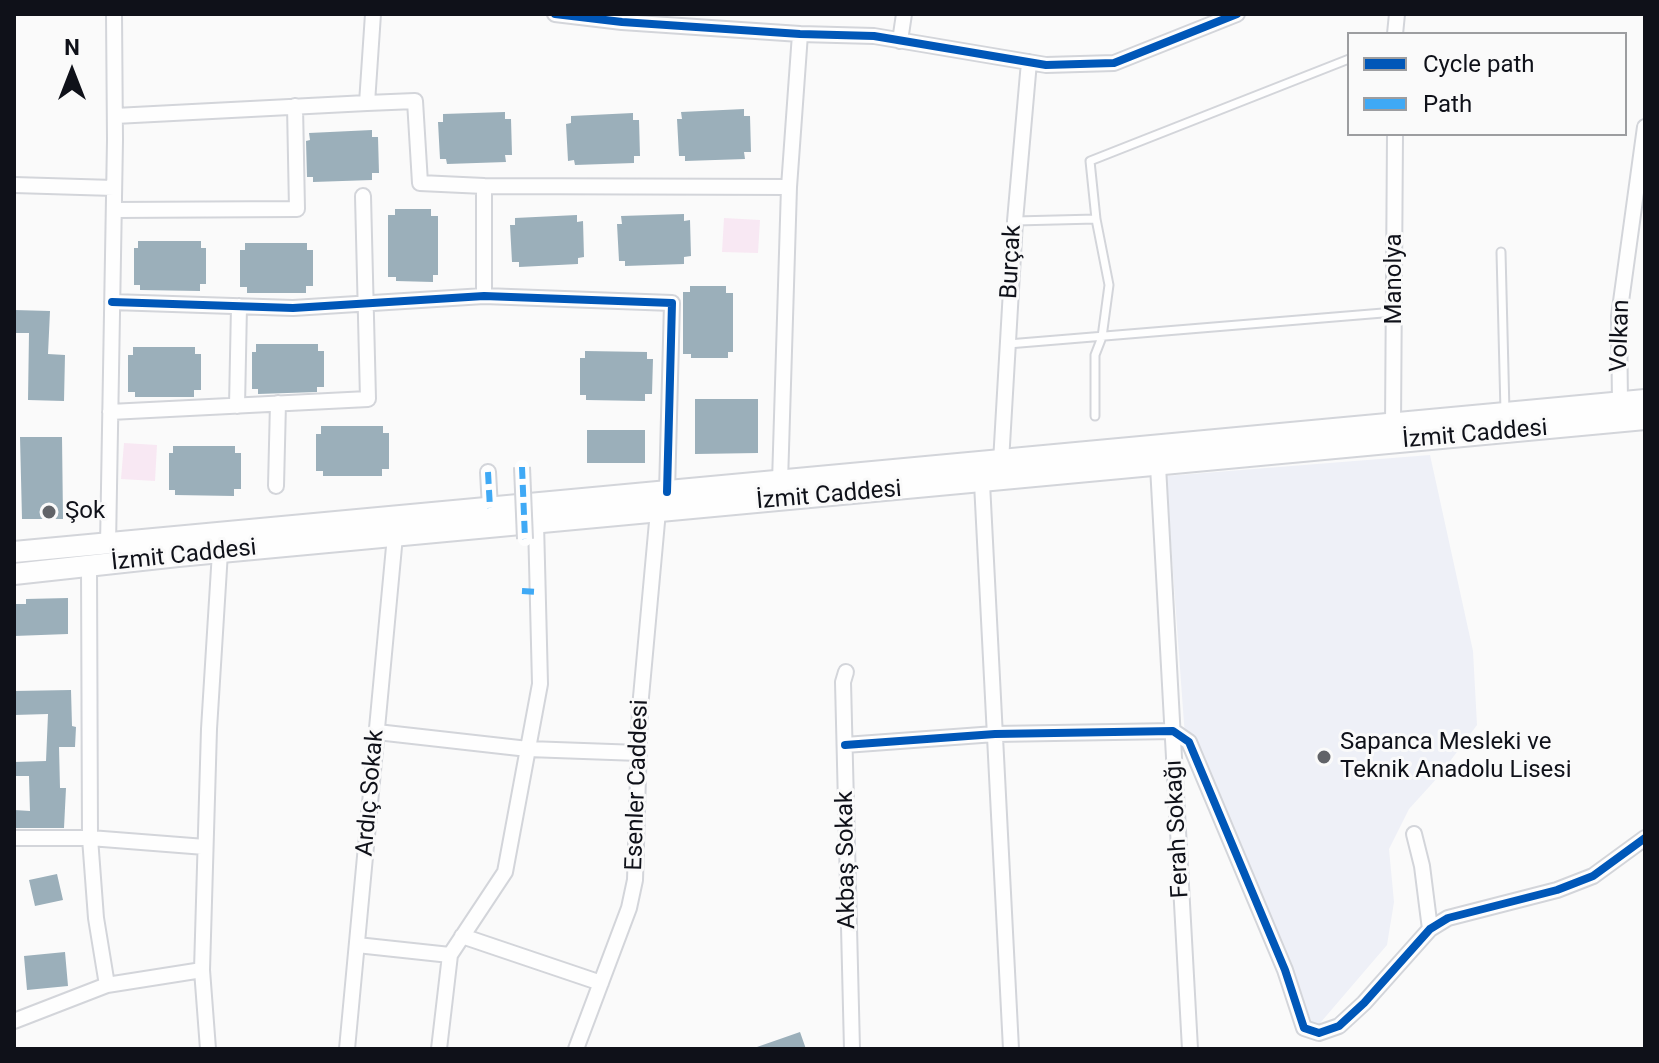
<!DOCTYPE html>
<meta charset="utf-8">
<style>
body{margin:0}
#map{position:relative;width:1659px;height:1063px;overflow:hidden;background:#fafafa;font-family:Roboto,sans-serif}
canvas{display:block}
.frame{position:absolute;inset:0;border:16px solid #0f1119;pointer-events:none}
.legend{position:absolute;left:1347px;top:32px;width:280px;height:104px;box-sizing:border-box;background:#fafafa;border:2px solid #9c9da0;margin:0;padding:10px 14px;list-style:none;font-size:24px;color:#0f1119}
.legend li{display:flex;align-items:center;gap:16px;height:40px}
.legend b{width:40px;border:2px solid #9c9da0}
.north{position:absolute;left:32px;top:32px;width:80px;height:80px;-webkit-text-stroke:6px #fafafa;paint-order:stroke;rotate:0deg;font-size:22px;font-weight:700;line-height:32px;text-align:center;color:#0f1119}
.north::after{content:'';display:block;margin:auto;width:28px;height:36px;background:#0f1119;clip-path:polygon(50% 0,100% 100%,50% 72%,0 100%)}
</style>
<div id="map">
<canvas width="1659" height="1063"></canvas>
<div class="frame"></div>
<ul class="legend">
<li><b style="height:10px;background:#0057b8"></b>Cycle path</li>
<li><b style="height:10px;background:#3fa9f5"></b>Path</li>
</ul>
<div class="north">N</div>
</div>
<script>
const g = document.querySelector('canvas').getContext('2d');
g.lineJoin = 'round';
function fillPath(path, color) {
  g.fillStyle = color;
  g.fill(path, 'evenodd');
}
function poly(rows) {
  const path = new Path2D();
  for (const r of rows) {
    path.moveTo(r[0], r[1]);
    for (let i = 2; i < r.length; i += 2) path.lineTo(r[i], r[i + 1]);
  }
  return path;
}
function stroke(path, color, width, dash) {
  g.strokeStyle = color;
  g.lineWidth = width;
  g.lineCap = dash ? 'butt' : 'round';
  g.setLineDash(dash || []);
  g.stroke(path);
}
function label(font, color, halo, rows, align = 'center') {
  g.font = font + ' Roboto,sans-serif';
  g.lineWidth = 6;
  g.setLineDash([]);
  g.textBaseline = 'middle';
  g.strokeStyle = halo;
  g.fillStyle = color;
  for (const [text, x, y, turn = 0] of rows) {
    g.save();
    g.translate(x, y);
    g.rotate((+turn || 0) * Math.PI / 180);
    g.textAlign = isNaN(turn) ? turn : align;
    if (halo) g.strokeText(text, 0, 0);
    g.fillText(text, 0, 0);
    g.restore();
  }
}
fillPath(poly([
 [1430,455,1473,651,1477,725,1439,776,1409,809,1389,849,1394,902,1387,945,1315,1029,1185,737,1166,476]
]), '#eef0f7');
fillPath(poly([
 [724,218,760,220,758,253,722,252],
 [124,443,157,445,155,481,121,479]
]), '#f8e8f3');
fillPath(poly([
 [744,109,744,116,750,116,751,152,744,152,745,159,685,161,685,156,679,156,677,119,682,119,681,112],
 [505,112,505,119,511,119,512,155,505,155,506,162,447,164,446,159,440,159,438,122,443,122,443,114],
 [633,113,633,120,639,120,640,156,634,156,634,163,575,165,574,160,568,161,566,124,571,123,571,116],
 [372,130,372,137,378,137,379,173,372,173,372,180,313,182,313,177,307,177,306,141,310,140,309,133],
 [395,209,431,209,431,216,438,216,438,275,433,275,433,282,396,281,396,277,388,277,388,215,395,215],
 [684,214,684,221,690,220,691,256,684,257,684,264,625,266,625,261,619,261,617,224,622,224,621,216],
 [577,215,577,222,583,221,584,257,578,258,578,264,519,267,519,262,512,262,510,225,515,225,515,218],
 [138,241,201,241,201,248,206,248,206,284,200,284,200,291,140,290,140,285,134,285,134,248,138,248],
 [245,243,307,243,307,250,313,250,313,286,306,286,306,293,247,293,247,287,240,287,240,250,245,250],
 [690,286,726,286,726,293,733,293,733,352,728,352,728,358,691,358,691,354,683,354,683,292,690,292],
 [14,310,50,311,48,354,65,355,64,401,28,400,29,333,14,333],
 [256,344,318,344,318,351,324,351,324,387,317,387,317,392,258,394,258,389,252,389,252,352,256,352],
 [133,347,195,347,195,354,201,354,201,390,194,390,194,397,135,397,135,392,128,392,128,355,133,355],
 [585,351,647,352,647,359,653,359,652,394,645,394,645,401,586,400,586,395,580,395,580,358,585,358],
 [695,399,758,399,758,453,695,454],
 [321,426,383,426,383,433,389,433,389,469,382,469,382,476,323,476,323,471,316,471,316,434,321,434],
 [587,430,645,430,645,463,587,463],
 [20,437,62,437,63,519,22,519],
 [173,446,235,446,235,453,241,453,241,489,234,489,234,496,175,495,175,490,169,490,169,453,173,453],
 [68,598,68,634,14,636,14,604,26,604,26,599],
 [71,690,72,726,76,727,75,747,59,747,60,788,66,788,64,828,14,828,14,810,30,811,29,776,14,776,14,762,46,761,48,714,14,715,14,691],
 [57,874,63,900,35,906,29,880],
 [65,952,68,986,27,990,24,956],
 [800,1032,806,1049,757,1049,757,1047]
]), '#9bafba');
const lane = poly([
 [1015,221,1096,219,1090,161,1349,59],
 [1501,252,1505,412],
 [1008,344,1395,312],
 [1095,416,1095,355,1102,337,1109,285,1096,219]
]);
const street = poly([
 [555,14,622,22,800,34,874,36,1046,65,1114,63,1237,14],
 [1395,34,1397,14],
 [900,41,904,14],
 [367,103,415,101,420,183,484,186],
 [115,116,367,103,373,14],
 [14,185,114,188],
 [114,210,297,209,295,106],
 [484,296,484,186,789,187],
 [112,302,293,308,484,296,672,303,667,492],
 [1620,403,1619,316,1645,127],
 [237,406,239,306],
 [110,412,368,399,363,196],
 [1393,424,1395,134],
 [1001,462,1015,221,1029,62],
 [1158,466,1190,1049],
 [488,472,490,508],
 [780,482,789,187,800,34],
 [982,483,1011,1049],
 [276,486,278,403],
 [108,545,115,140,114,14],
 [89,566,90,838,96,918,107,985],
 [846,672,843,682,852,1049],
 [377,732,528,749,639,753],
 [845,745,995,734,1173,731,1189,742,1285,970,1304,1028,1319,1033,1339,1026,1364,1003,1430,929,1448,918,1557,890,1593,876,1645,838],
 [1414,834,1422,866,1430,929],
 [14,838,90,838,205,847],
 [462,936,601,983],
 [357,945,450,955],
 [14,1021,107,985,202,970],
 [208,1049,202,970,209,729,220,552],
 [347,1049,395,536],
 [439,1049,450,955,505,872,540,684,536,523],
 [576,1049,629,908,635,880,640,708,658,511]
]);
const secondary = poly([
 [14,552,1645,400],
 [14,574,178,556,1645,419]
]);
stroke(lane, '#d3d5da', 11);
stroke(street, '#d3d5da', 18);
stroke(secondary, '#d3d5da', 24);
stroke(lane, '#fefefe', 7);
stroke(street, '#fefefe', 14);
stroke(secondary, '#fefefe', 20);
const streetBridge = poly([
 [522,467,525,539]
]);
stroke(streetBridge, '#d3d5da', 18, []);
stroke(streetBridge, '#fefefe', 14);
stroke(poly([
 [522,467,525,539],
 [488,472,490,508],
 [522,591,538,592]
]), '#3fa9f5', 6, [12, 6]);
stroke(poly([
 [555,14,622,22,800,34,874,36,1046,65,1114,63,1237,14],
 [112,302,293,308,484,296,672,303,667,492],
 [845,745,995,734,1173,731,1189,742,1285,970,1304,1028,1319,1033,1339,1026,1364,1003,1430,929,1448,918,1557,890,1593,876,1645,838]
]), '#0057b8', 8);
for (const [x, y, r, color] of [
 [49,512,8,"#616368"],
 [1324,757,8,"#616368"]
]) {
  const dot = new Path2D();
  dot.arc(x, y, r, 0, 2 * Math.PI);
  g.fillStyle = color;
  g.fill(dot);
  stroke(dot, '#fafafa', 3);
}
label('24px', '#0f1119', '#fafafa', [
 ["Burçak",1012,262,-87],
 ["Manolya",1395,279,-90],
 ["Volkan",1621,336,-88],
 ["İzmit Caddesi",1475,435,-5],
 ["İzmit Caddesi",829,496,-5],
 ["İzmit Caddesi",184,556,-6],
 ["Esenler Caddesi",638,785,-88],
 ["Ardıç Sokak",371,793,-85],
 ["Ferah Sokağı",1178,829,-93],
 ["Akbaş Sokak",847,860,-91]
]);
label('24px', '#0f1119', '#fafafa', [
 ["Şok",65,512],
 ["Sapanca Mesleki ve",1340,743],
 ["Teknik Anadolu Lisesi",1340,771]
], 'left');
</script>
